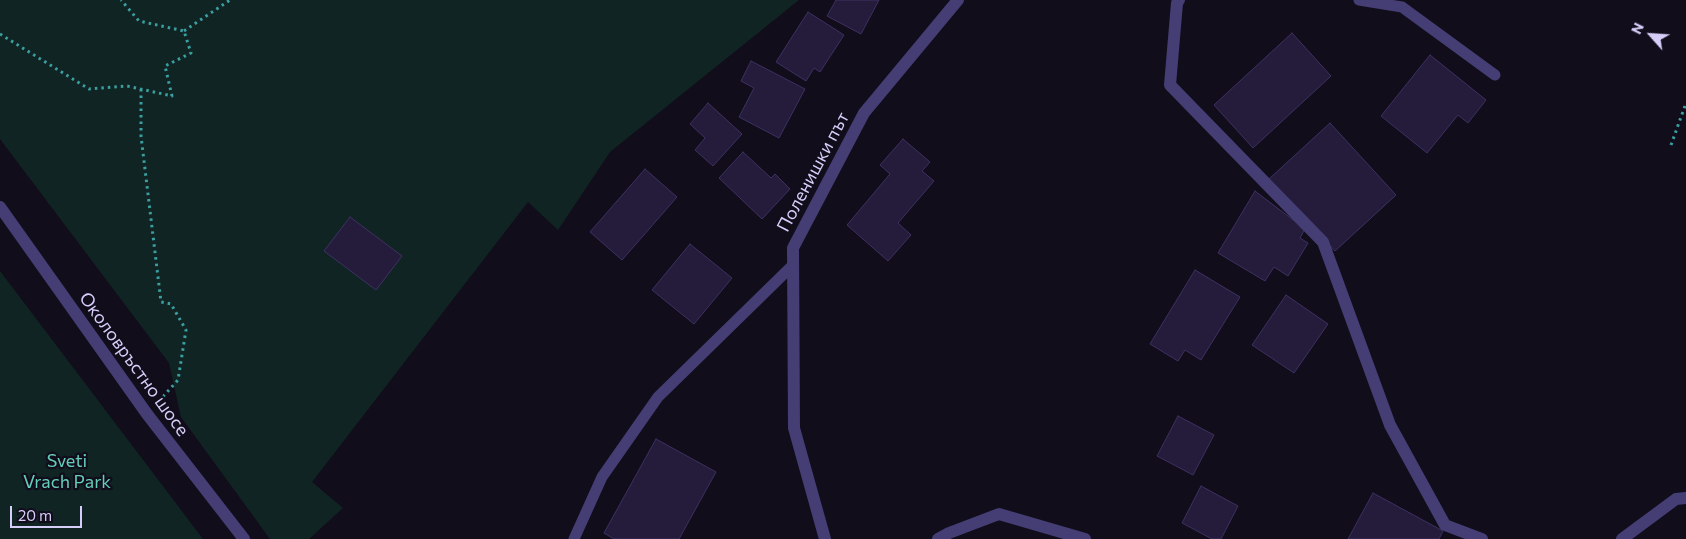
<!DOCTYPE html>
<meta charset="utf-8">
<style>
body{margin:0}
#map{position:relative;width:1686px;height:539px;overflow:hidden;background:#110d1b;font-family:Commissioner,sans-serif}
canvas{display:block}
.north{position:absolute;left:1626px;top:10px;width:50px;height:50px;-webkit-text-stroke:4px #110d1b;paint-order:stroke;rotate:296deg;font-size:14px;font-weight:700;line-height:20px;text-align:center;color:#d6cef9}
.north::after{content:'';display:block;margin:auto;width:18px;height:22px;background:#d6cef9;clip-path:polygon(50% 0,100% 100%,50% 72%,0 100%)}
.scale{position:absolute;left:10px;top:506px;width:72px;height:22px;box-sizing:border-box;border:2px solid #d6cef9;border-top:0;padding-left:6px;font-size:15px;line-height:18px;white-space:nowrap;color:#d6cef9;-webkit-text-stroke:4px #110d1b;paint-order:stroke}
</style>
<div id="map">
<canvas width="1686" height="539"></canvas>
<div class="north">N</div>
<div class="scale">20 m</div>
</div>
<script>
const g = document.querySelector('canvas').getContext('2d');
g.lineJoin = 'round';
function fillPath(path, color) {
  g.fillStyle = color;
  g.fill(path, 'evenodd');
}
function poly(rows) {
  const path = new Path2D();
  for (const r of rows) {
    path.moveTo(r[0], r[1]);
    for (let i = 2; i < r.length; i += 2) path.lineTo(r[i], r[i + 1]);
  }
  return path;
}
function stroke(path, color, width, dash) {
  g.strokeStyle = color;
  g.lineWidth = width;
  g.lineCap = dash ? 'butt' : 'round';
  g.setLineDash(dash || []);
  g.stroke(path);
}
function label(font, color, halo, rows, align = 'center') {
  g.font = font + ' Commissioner,sans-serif';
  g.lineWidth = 4.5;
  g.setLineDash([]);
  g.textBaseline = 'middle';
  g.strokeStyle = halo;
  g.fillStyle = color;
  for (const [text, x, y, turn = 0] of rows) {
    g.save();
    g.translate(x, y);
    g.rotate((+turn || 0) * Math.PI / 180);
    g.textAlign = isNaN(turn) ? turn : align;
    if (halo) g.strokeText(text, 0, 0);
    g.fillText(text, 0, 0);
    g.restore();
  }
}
fillPath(poly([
 [0,0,799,0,610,152,558,230,528,202,312,482,343,508,309,539,270,539,181,417,169,363,0,139],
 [0,271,203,539,0,539]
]), '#112424');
const building = poly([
 [836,0,879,0,861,34,827,16,836,0],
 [808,12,844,35,820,72,814,68,806,81,776,62,808,12],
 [1292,33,1331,76,1253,148,1214,105,1292,33],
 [1430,55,1486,100,1468,123,1458,115,1427,153,1381,116,1430,55],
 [751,61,805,89,779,138,739,117,754,88,741,81,751,61],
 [708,103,742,134,713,166,695,150,705,138,690,124,708,103],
 [1330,123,1396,195,1335,251,1269,179,1330,123],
 [903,139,930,162,922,171,934,181,898,223,911,235,888,261,847,225,890,174,880,165,903,139],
 [743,152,771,178,775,174,790,189,762,219,719,178,743,152],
 [645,169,677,197,622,260,590,232,645,169],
 [1255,191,1305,229,1300,238,1308,243,1288,276,1274,267,1265,281,1218,253,1255,191],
 [350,217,402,256,376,290,324,251,350,217],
 [690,244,732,278,694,324,652,290,690,244],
 [1195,270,1240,297,1201,360,1185,350,1178,361,1150,344,1195,270],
 [1286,295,1328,324,1294,373,1252,345,1286,295],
 [1178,416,1214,435,1193,475,1157,456,1178,416],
 [656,439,716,472,679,539,614,539,604,533,656,439],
 [1201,486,1238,506,1221,539,1212,539,1182,523,1201,486],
 [1373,493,1443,531,1439,539,1348,539,1373,493]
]);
fillPath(building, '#241c3a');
stroke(building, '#3e3163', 1);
stroke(poly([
 [184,31,230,0],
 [0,34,89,89,127,86,172,96,165,66,191,53,184,31,139,21,121,0],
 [141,89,141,136,161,302,171,304,186,330,178,380,159,401],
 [1671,145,1686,103]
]), '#3b9e9f', 3, [2.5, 4]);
stroke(poly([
 [1359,0,1402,7,1495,75],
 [574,539,602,477,658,397,793,265]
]), '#443e74', 11);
stroke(poly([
 [1179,0,1177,3,1170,85,1323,242,1390,425,1445,525,1482,539],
 [0,207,147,414,244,539],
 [825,539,794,428,793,248,864,113,958,0],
 [938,539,949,533,999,514,1085,539],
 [1622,539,1676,499,1686,498]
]), '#443e74', 12);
label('18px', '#d6cef9', '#110d1b', [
 ["Поленишки път",813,172,-62],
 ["Околовръстно шосе",134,364,54]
]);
label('18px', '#64cebb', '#110d1b', [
 ["Sveti",67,461],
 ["Vrach Park",67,482]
]);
</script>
